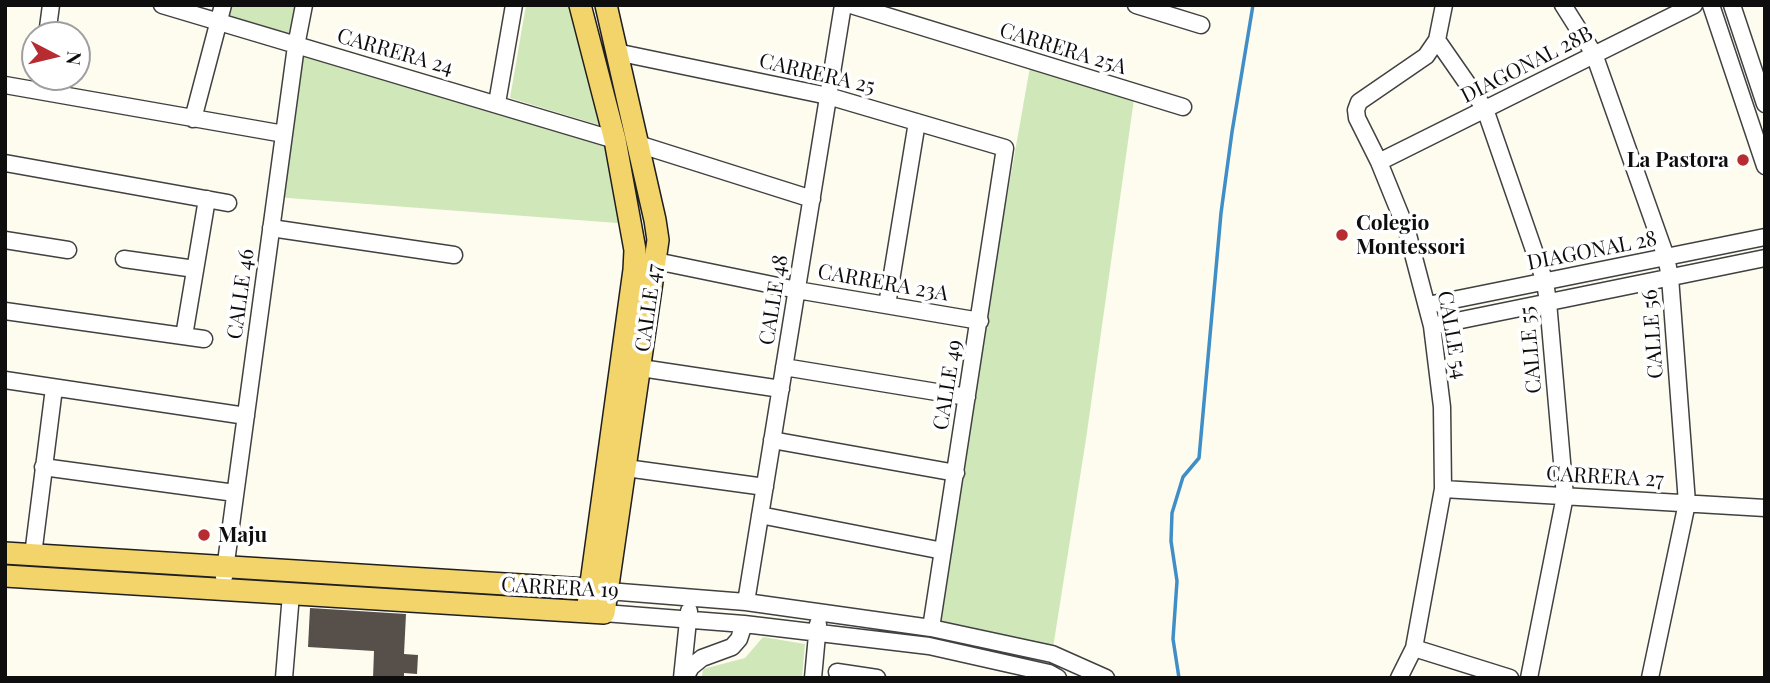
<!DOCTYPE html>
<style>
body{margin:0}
#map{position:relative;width:1770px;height:683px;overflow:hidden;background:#fefcef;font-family:"Playfair Display",serif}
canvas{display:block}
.frame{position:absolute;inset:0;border:7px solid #0e0e0e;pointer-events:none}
.north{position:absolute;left:21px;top:21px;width:70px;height:70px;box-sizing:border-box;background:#fff;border:2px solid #9f9f9f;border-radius:50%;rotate:97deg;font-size:19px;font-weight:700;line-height:28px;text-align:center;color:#0e0e0e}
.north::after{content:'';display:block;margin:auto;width:24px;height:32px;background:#b72c30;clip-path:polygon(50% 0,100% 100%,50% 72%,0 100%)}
</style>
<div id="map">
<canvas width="1770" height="683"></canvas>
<div class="frame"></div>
<div class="north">N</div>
</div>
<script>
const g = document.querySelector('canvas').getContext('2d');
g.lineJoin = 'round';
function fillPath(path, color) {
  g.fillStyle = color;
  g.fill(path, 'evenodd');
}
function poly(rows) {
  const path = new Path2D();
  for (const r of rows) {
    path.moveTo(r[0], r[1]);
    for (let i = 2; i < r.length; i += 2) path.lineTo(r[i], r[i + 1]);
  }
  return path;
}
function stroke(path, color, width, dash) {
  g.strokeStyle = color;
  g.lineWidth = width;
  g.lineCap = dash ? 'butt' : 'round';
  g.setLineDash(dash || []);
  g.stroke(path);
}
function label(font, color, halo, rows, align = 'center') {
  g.font = font + ' "Playfair Display",serif';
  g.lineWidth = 7;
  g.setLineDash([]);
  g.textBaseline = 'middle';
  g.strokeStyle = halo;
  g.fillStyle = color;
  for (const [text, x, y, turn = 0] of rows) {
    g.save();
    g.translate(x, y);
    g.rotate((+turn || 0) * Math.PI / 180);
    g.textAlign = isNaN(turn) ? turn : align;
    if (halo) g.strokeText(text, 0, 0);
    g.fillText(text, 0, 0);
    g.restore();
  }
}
fillPath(poly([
 [233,5,298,5,292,34,229,18],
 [526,5,572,5,602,126,510,98],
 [296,46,615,140,630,224,275,197],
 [1031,61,1135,92,1086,439,1052,654,931,628],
 [763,637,805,644,802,678,702,677,703,669,745,658]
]), '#d0e7ba');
stroke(poly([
 [1179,678,1173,639,1177,581,1171,541,1172,513,1183,477,1199,458,1221,213,1232,132,1253,5]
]), '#408ec7', 3.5);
fillPath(poly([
 [310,608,406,614,404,654,418,655,417,674,404,673,404,678,373,678,374,651,308,647]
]), '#564f4a');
const minor = poly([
 [162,5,615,140],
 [851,5,1183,107],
 [1136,5,1201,25],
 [1563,5,1594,54,1666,257,1670,277,1687,503,1650,678],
 [1711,5,1765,166],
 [1732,5,1765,104],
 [47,35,51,5],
 [1437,40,1485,109,1545,282,1548,302,1565,496,1529,678],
 [616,52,828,96,1005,148,931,628],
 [5,85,284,134],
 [497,103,514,5],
 [193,119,223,5],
 [638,144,812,199],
 [1379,162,1694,5],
 [5,163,228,203],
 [271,228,454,255],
 [5,240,68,250],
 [124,259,195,269],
 [656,261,797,290,980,321],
 [887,305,917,122],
 [1428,305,1765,237],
 [5,311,204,339],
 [1432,326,1765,258],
 [184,336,207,199],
 [784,367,967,397],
 [641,368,781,389],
 [5,380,246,416],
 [772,440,956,473],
 [43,467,235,493],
 [626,468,765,487],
 [1443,489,1765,508],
 [760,515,943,551],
 [33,555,54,388],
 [224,577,296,46,304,5],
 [608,591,746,602,931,628,1052,654,1106,678],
 [746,602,843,5],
 [604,613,744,624,929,646,1049,673,1058,678],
 [1414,648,1510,678],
 [837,672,877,678],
 [284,678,291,594],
 [682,678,689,611],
 [685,678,691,667,702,658,732,647,739,639,744,624],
 [813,678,818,624],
 [1399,678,1414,648,1443,489,1442,407,1432,326,1407,231,1379,162,1357,118,1356,110,1359,102,1426,56,1437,40,1444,5]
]);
const major = poly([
 [580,5,615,140,635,250,634,270,587,612],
 [5,553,602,590],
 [5,576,604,613,658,240,655,220,606,5]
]);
stroke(minor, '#414141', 19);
stroke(major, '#1f1f1f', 24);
stroke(minor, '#fff', 16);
stroke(major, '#f2d46b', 21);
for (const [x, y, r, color] of [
 [1743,160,7,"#b72c30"],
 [1342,235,7,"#b72c30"],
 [204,535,7,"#b72c30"]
]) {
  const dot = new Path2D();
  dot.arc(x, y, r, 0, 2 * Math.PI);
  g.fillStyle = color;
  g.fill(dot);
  stroke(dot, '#fff', 2.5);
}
label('21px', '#0e0e0e', '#fff', [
 ["CARRERA 25A",1063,49,17],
 ["CARRERA 24",395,52,16],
 ["DIAGONAL 28B",1527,65,-27],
 ["CARRERA 25",817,74,13],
 ["DIAGONAL 28",1592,251,-11],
 ["CARRERA 23A",883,283,10],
 ["CALLE 46",241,294,-82],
 ["CALLE 48",774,300,-81],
 ["CALLE 47",649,308,-82],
 ["CALLE 56",1653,334,-94],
 ["CALLE 54",1452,335,80],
 ["CALLE 55",1531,350,-95],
 ["CALLE 49",948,385,-81],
 ["CARRERA 27",1605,477,3],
 ["CARRERA 19",560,588,3]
]);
label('bold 21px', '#0e0e0e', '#fff', [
 ["La Pastora",1729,160,"right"],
 ["Colegio",1356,223],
 ["Montessori",1356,247],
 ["Maju",218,535]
], 'left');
</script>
